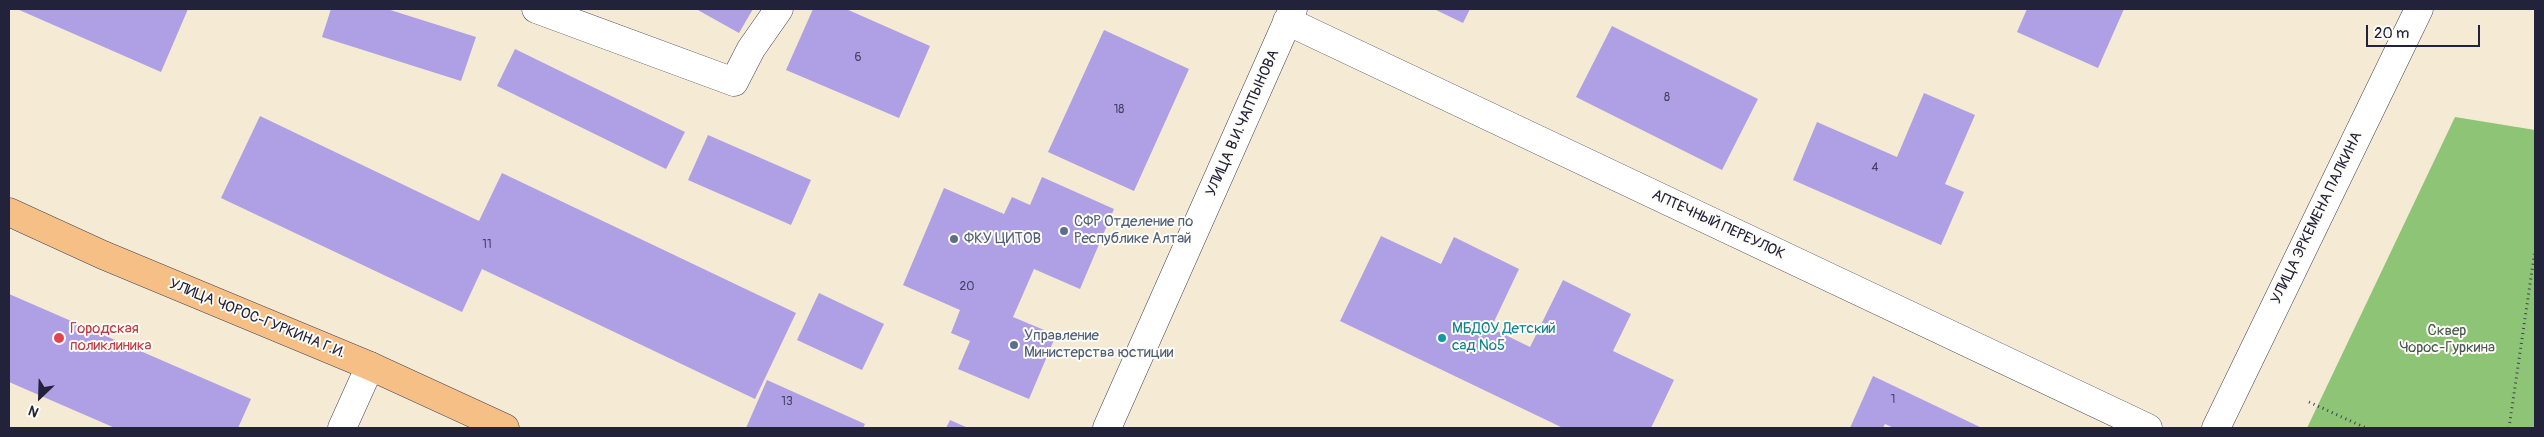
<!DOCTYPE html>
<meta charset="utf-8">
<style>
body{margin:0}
#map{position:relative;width:2544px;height:437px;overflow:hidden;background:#f5ead4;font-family:Pangolin,sans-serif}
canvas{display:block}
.frame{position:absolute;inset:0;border:10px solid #22223b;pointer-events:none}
.north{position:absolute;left:15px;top:372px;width:50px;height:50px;-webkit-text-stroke:4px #fdfcf7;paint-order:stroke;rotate:204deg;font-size:14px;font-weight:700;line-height:20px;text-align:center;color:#22223b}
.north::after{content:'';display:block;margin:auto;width:18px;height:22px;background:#22223b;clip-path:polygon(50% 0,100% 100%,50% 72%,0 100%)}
.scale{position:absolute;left:2366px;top:25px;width:114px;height:22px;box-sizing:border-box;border:2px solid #22223b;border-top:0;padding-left:6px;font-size:15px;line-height:18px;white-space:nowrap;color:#22223b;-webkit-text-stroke:4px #fdfcf7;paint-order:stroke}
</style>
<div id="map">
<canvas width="2544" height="437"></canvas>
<div class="frame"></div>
<div class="north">N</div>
<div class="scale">20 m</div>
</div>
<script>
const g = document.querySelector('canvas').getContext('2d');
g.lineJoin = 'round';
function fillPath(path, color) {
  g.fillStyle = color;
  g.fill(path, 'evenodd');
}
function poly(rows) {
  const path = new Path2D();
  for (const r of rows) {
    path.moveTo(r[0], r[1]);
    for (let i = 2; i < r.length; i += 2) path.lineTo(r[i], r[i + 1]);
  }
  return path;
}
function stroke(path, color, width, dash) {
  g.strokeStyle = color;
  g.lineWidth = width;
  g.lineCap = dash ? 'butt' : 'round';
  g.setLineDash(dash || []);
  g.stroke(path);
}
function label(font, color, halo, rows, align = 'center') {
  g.font = font + ' Pangolin,sans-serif';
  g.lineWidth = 4;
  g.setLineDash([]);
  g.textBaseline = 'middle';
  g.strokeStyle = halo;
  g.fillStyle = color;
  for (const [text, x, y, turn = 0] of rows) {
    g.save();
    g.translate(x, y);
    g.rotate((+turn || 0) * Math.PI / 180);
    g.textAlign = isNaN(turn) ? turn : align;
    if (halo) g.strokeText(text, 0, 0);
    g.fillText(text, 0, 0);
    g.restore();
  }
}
fillPath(poly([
 [2455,117,2535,130,2535,428,2307,428]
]), '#8ec476');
fillPath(poly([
 [17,9,188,9,161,72],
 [331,9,387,9,476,37,461,81,322,37],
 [696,9,753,9,739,33],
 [813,9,846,9,930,46,899,118,786,70],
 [1434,9,1470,9,1463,23],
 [2027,9,2124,9,2098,68,2017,32],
 [1612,26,1758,99,1722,170,1576,97],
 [1104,30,1189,69,1134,191,1048,152],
 [515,49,685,132,666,169,497,86],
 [1924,93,1975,115,1945,184,1964,192,1941,245,1793,180,1817,122,1897,157],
 [260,116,479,221,502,173,796,313,755,399,482,269,462,312,221,198],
 [708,135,811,180,791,225,688,180],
 [1042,177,1114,209,1080,289,1034,269,1013,317,1056,335,1029,399,958,369,970,341,951,333,960,310,903,285,944,188,1004,214,1012,197,1030,205],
 [1381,236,1441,264,1454,237,1519,269,1491,328,1530,347,1563,280,1631,314,1613,351,1674,380,1651,428,1563,428,1340,321],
 [819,293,884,324,862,370,797,340],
 [9,294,251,399,238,428,115,428,9,382],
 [1873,376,1982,428,1894,428,1885,424,1883,428,1850,428],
 [767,380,865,424,863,428,746,428],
 [950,420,968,428,946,428]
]), '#af9fe4');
const minor = poly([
 [536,9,734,82,751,49,779,9],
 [1287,21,2148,428],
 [342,428,370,366],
 [1107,428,1293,9],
 [2216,428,2419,9]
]);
const major = poly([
 [9,212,103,255,370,366,505,428]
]);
stroke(minor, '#424052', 29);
stroke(major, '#424052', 29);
stroke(poly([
 [2309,402,2366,428],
 [2509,428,2535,250]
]), '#424052', 3, [1, 4]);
stroke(minor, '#fff', 28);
stroke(major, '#f5bf86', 28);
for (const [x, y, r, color] of [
 [1064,231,5,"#5c6f8a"],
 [954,239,5,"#5c6f8a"],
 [59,338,6,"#e0444e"],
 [1442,338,5,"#0f9aa8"],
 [1014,345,5,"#5c6f8a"]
]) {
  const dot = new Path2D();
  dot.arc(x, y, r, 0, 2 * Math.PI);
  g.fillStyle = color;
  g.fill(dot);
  stroke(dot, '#fdfcf7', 2);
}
label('12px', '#454165', null, [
 ["6",858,58],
 ["8",1667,98],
 ["18",1119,110],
 ["4",1875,168],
 ["11",487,245],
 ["20",967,287],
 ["1",1893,400],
 ["13",787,402]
]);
label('15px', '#22223b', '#fdfcf7', [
 ["УЛИЦА В.И.ЧАПТЫНОВА",1243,123,-66],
 ["УЛИЦА ЭРКЕМЕНА ПАЛКИНА",2317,218,-64],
 ["АПТЕЧНЫЙ ПЕРЕУЛОК",1718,225,25],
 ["УЛИЦА ЧОРОС-ГУРКИНА Г.И.",257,319,22]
]);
label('15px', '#4e5e75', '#fdfcf7', [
 ["СФР Отделение по",1074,222],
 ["Республике Алтай",1074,239],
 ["ФКУ ЦИТОВ",964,239],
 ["Управление",1024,336],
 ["Министерства юстиции",1024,353]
], 'left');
label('15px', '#be3a42', '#fdfcf7', [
 ["Городская",70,329],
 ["поликлиника",70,346]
], 'left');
label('15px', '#0d838f', '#fdfcf7', [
 ["МБДОУ Детский",1452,329],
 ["сад №5",1452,346]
], 'left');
label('15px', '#485b50', '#fdfcf7', [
 ["Сквер",2447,331],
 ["Чорос-Гуркина",2447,348]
]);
</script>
